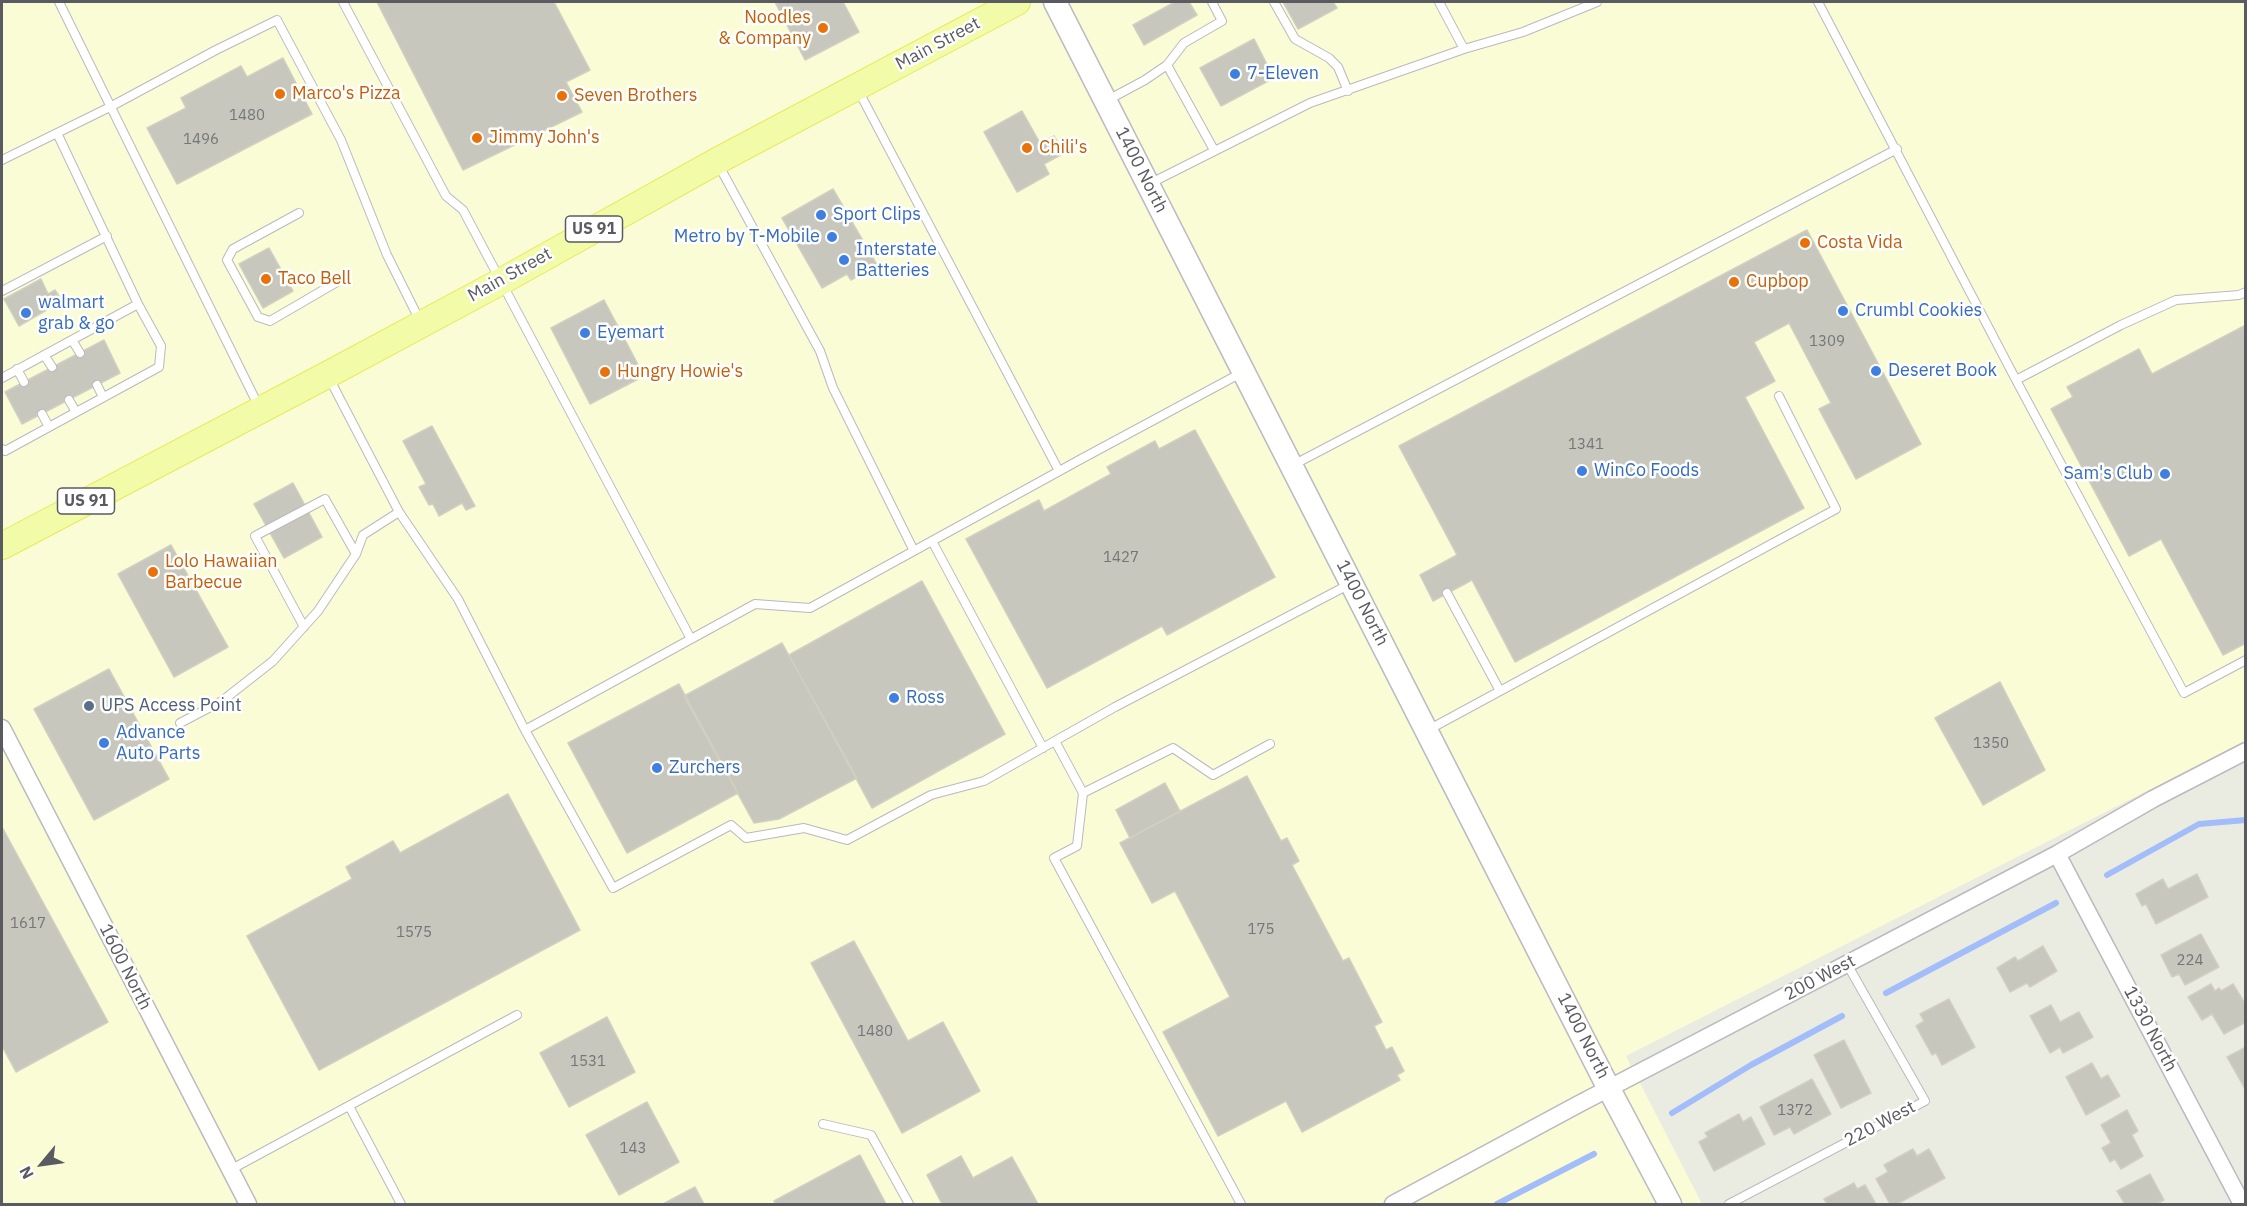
<!DOCTYPE html>
<style>
body{margin:0}
#map{position:relative;width:2247px;height:1206px;overflow:hidden;background:#ebece1;font-family:"IBM Plex Sans",sans-serif}
canvas{display:block}
.frame{position:absolute;inset:0;border:3px solid #5a5b61;pointer-events:none}
.north{position:absolute;left:12px;top:1134px;width:60px;height:60px;-webkit-text-stroke:4px #fff;paint-order:stroke;rotate:241deg;font-size:16px;font-weight:700;line-height:24px;text-align:center;color:#5a5b61}
.north::after{content:'';display:block;margin:auto;width:21px;height:27px;background:#5a5b61;clip-path:polygon(50% 0,100% 100%,50% 72%,0 100%)}
</style>
<div id="map">
<canvas width="2247" height="1206"></canvas>
<div class="frame"></div>
<div class="north">N</div>
</div>
<script>
const g = document.querySelector('canvas').getContext('2d');
g.lineJoin = 'round';
function fillPath(path, color) {
  g.fillStyle = color;
  g.fill(path, 'evenodd');
}
function poly(rows) {
  const path = new Path2D();
  for (const r of rows) {
    path.moveTo(r[0], r[1]);
    for (let i = 2; i < r.length; i += 2) path.lineTo(r[i], r[i + 1]);
  }
  return path;
}
function stroke(path, color, width, dash) {
  g.strokeStyle = color;
  g.lineWidth = width;
  g.lineCap = dash ? 'butt' : 'round';
  g.setLineDash(dash || []);
  g.stroke(path);
}
function label(font, color, halo, rows, align = 'center') {
  g.font = font + ' "IBM Plex Sans",sans-serif';
  g.lineWidth = 5;
  g.setLineDash([]);
  g.textBaseline = 'middle';
  g.strokeStyle = halo;
  g.fillStyle = color;
  for (const [text, x, y, turn = 0] of rows) {
    g.save();
    g.translate(x, y);
    g.rotate((+turn || 0) * Math.PI / 180);
    g.textAlign = isNaN(turn) ? turn : align;
    if (halo) g.strokeText(text, 0, 0);
    g.fillText(text, 0, 0);
    g.restore();
  }
}
fillPath(poly([
 [2,2,2245,2,2245,741,1626,1056,1702,1204,2,1204]
]), '#fafcd6');
stroke(poly([
 [2107,875,2199,824,2246,820],
 [1886,993,2056,903],
 [1672,1113,1751,1065,1842,1016],
 [1497,1204,1594,1154]
]), '#a3bdfa', 6);
const building = poly([
 [377,2,554,2,590,70,566,82,582,112,463,170,377,2],
 [775,2,843,2,859,32,805,60,775,2],
 [1175,2,1189,2,1197,15,1144,45,1133,25,1175,2],
 [1283,2,1333,2,1337,8,1298,29,1283,2],
 [1254,39,1274,78,1221,106,1200,68,1254,39],
 [283,58,312,114,177,184,147,128,186,108,181,98,241,66,247,77,283,58],
 [1022,111,1040,143,1054,136,1064,153,1044,164,1049,174,1017,192,984,132,1022,111],
 [833,189,877,265,851,280,847,274,822,288,782,218,833,189],
 [1807,230,1921,444,1856,479,1819,409,1831,403,1789,323,1754,342,1775,381,1745,397,1804,508,1515,662,1472,580,1433,601,1420,575,1457,555,1399,446,1807,230],
 [269,248,293,291,263,308,239,264,269,248],
 [41,279,48,294,55,290,62,301,19,326,4,299,41,279],
 [604,300,644,376,590,404,551,328,604,300],
 [2246,325,2246,643,2223,655,2161,539,2129,556,2051,409,2073,397,2067,387,2139,349,2152,374,2246,325],
 [104,340,120,373,22,424,5,392,104,340],
 [432,426,475,506,466,510,462,503,439,516,433,504,429,505,419,487,426,484,403,441,432,426],
 [1195,430,1275,577,1167,635,1162,626,1047,688,966,539,1039,500,1044,511,1111,474,1107,467,1155,441,1159,449,1195,430],
 [293,483,322,537,284,558,254,504,293,483],
 [171,545,228,647,174,677,118,574,171,545],
 [922,581,1005,734,872,808,789,655,922,581],
 [782,643,857,778,779,819,754,823,684,696,782,643],
 [109,669,169,779,94,820,34,709,109,669],
 [2000,682,2045,770,1983,805,1935,718,2000,682],
 [679,684,738,793,627,853,568,743,679,684],
 [1247,776,1281,841,1287,838,1299,861,1292,865,1343,961,1349,958,1382,1022,1374,1026,1386,1050,1392,1047,1404,1071,1397,1075,1400,1080,1302,1132,1286,1101,1218,1136,1163,1032,1230,997,1175,891,1152,903,1120,843,1247,776],
 [1165,783,1180,811,1130,838,1116,810,1165,783],
 [508,794,580,930,319,1070,247,936,352,879,346,867,393,841,400,853,508,794],
 [2,827,108,1022,16,1072,2,1046,2,827],
 [2197,874,2208,897,2156,924,2146,904,2142,906,2136,894,2163,879,2168,889,2197,874],
 [2201,934,2219,967,2185,985,2179,974,2172,977,2161,955,2201,934],
 [854,941,908,1041,943,1022,980,1091,902,1133,811,963,854,941],
 [2043,946,2057,971,2030,987,2027,983,2010,992,1997,968,2015,957,2018,961,2043,946],
 [2211,984,2215,991,2219,988,2221,991,2233,984,2246,1005,2246,1022,2224,1034,2212,1014,2202,1020,2188,997,2211,984],
 [1949,999,1975,1047,1942,1065,1936,1053,1932,1055,1916,1026,1924,1021,1920,1014,1949,999],
 [2051,1005,2060,1022,2079,1012,2093,1037,2063,1053,2060,1047,2050,1053,2030,1016,2051,1005],
 [607,1017,635,1072,569,1107,540,1053,607,1017],
 [1844,1040,1871,1093,1841,1108,1814,1055,1844,1040],
 [2246,1047,2246,1089,2245,1089,2227,1057,2246,1047],
 [2092,1063,2101,1079,2108,1075,2120,1096,2086,1115,2066,1077,2092,1063],
 [1812,1079,1831,1114,1794,1134,1790,1127,1774,1135,1760,1107,1812,1079],
 [647,1102,679,1162,619,1195,586,1135,647,1102],
 [2127,1110,2138,1131,2132,1135,2143,1156,2121,1169,2115,1159,2110,1162,2102,1148,2111,1143,2101,1125,2127,1110],
 [1739,1114,1743,1122,1751,1117,1765,1144,1714,1171,1699,1142,1708,1137,1705,1133,1739,1114],
 [1913,1149,1917,1156,1929,1149,1945,1178,1897,1204,1890,1204,1876,1179,1888,1172,1884,1165,1913,1149],
 [860,1155,886,1204,776,1204,774,1201,860,1155],
 [961,1156,973,1178,1012,1157,1038,1204,942,1204,927,1175,961,1156],
 [2150,1174,2164,1200,2156,1204,2125,1204,2117,1191,2150,1174],
 [1854,1183,1857,1189,1865,1185,1876,1204,1827,1204,1824,1199,1854,1183],
 [695,1187,704,1204,663,1204,695,1187]
]);
fillPath(building, '#c7c7be');
stroke(building, '#d0cfc0', 1.5);
const service = poly([
 [59,2,259,407],
 [343,2,446,196,463,210,691,639],
 [1212,2,1222,21,1184,43,1167,65,1214,150],
 [1274,2,1295,39,1329,58,1338,67,1348,91],
 [1439,2,1464,49],
 [1818,2,2016,380,2184,693,2246,660],
 [858,90,1059,471],
 [1106,101,1145,80,1167,65],
 [2,160,110,107,216,50,277,20,341,140,387,255,421,323],
 [718,164,820,351,833,388,914,551],
 [1149,184,1310,103,1464,49,1523,32,1597,2],
 [299,213,233,249,227,260,258,317,270,321,337,282],
 [2,291,107,236],
 [72,340,80,353],
 [44,355,52,367],
 [17,369,24,382],
 [2,378,138,304],
 [329,378,399,512,458,599,525,730,755,604,810,608,1083,458,1243,372],
 [2016,380,2121,325,2176,300,2239,295,2246,292],
 [97,385,103,397],
 [69,400,76,412],
 [42,414,49,427],
 [2,449,5,451,159,367,161,346,138,304,57,133],
 [1291,466,1897,149],
 [932,541,1043,748],
 [1447,593,1500,691],
 [304,627,255,536,325,499,356,554],
 [180,723,222,701,273,661,318,611,356,554,363,535,399,512],
 [525,730,613,888,731,825,746,838,804,828,847,840,931,795,984,781,1115,707,1350,584],
 [1428,730,1836,509,1779,396],
 [1055,741,1083,793],
 [349,1106,401,1204],
 [823,1124,871,1135,909,1204],
 [230,1170,517,1015],
 [1241,1204,1054,858,1077,846,1083,793,1173,748,1213,775,1270,744],
 [1729,1204,1925,1101,1847,964]
]);
const minor = poly([
 [2,728,248,1204],
 [2057,854,2242,1204],
 [1393,1204,1577,1105,2057,854,2153,799,2246,751]
]);
const secondary = poly([
 [1055,2,1609,1089,1670,1204]
]);
const primary = poly([
 [2,546,327,375,502,281,717,161,1017,2]
]);
stroke(service, '#b9b9bf', 10);
stroke(minor, '#b9b9bf', 19);
stroke(secondary, '#babbc2', 25);
stroke(primary, '#eae85d', 28);
stroke(service, '#fff', 8);
stroke(minor, '#fff', 16);
stroke(secondary, '#fff', 22);
stroke(primary, '#f2fba7', 26);
for (const [x, y, r, color] of [
 [823,28,6,"#e8710a"],
 [1235,74,6,"#3f7fe0"],
 [280,94,6,"#e8710a"],
 [562,96,6,"#e8710a"],
 [477,138,6,"#e8710a"],
 [1027,148,6,"#e8710a"],
 [821,215,6,"#3f7fe0"],
 [832,237,6,"#3f7fe0"],
 [1805,243,6,"#e8710a"],
 [844,260,6,"#3f7fe0"],
 [266,279,6,"#e8710a"],
 [1734,282,6,"#e8710a"],
 [1843,311,6,"#3f7fe0"],
 [26,313,6,"#3f7fe0"],
 [585,333,6,"#3f7fe0"],
 [1876,371,6,"#3f7fe0"],
 [605,372,6,"#e8710a"],
 [1582,471,6,"#3f7fe0"],
 [2165,474,6,"#3f7fe0"],
 [153,572,6,"#e8710a"],
 [894,698,6,"#3f7fe0"],
 [89,706,6,"#5c6f8a"],
 [104,743,6,"#3f7fe0"],
 [657,768,6,"#3f7fe0"]
]) {
  const dot = new Path2D();
  dot.arc(x, y, r, 0, 2 * Math.PI);
  g.fillStyle = color;
  g.fill(dot);
  stroke(dot, '#fff', 2);
}
label('15px', '#757678', null, [
 ["1480",247,116],
 ["1496",201,140],
 ["1309",1827,342],
 ["1341",1586,445],
 ["1427",1121,558],
 ["1350",1991,744],
 ["1617",28,924],
 ["175",1261,930],
 ["1575",414,933],
 ["224",2190,961],
 ["1480",875,1032],
 ["1531",588,1062],
 ["1372",1795,1111],
 ["143",633,1149]
]);
for (const [x, y, w] of [
 [594,229,57],
 [86,501,57]
]) {
  const box = new Path2D();
  box.roundRect(x - w / 2, y - 13, w, 26, 4.5);
  g.fillStyle = '#fff';
  g.fill(box);
  stroke(box, '#5a5b61', 1.5);
}
label('bold 16px', '#5a5b61', null, [
 ["US 91",594,229],
 ["US 91",86,501]
]);
label('18px', '#c56008', '#fff', [
 ["Noodles",811,18,"right"],
 ["& Company",811,39,"right"],
 ["Marco's Pizza",292,94],
 ["Seven Brothers",574,96],
 ["Jimmy John's",489,138],
 ["Chili's",1039,148],
 ["Costa Vida",1817,243],
 ["Taco Bell",278,279],
 ["Cupbop",1746,282],
 ["Hungry Howie's",617,372],
 ["Lolo Hawaiian",165,562],
 ["Barbecue",165,583]
], 'left');
label('18px', '#5a5b61', '#fff', [
 ["Main Street",938,44,-28],
 ["1400 North",1141,170,63],
 ["Main Street",510,275,-29],
 ["1400 North",1362,603,63],
 ["1600 North",125,967,63],
 ["200 West",1820,978,-28],
 ["1330 North",2150,1029,62],
 ["1400 North",1583,1036,63],
 ["220 West",1880,1124,-28]
]);
label('18px', '#366cbe', '#fff', [
 ["7-Eleven",1247,74],
 ["Sport Clips",833,215],
 ["Metro by T-Mobile",820,237,"right"],
 ["Interstate",856,250],
 ["Batteries",856,271],
 ["walmart",38,303],
 ["grab & go",38,324],
 ["Crumbl Cookies",1855,311],
 ["Eyemart",597,333],
 ["Deseret Book",1888,371],
 ["WinCo Foods",1594,471],
 ["Sam's Club",2153,474,"right"],
 ["Ross",906,698],
 ["Advance",116,733],
 ["Auto Parts",116,754],
 ["Zurchers",669,768]
], 'left');
label('18px', '#4e5e75', '#fff', [
 ["UPS Access Point",101,706]
], 'left');
</script>
